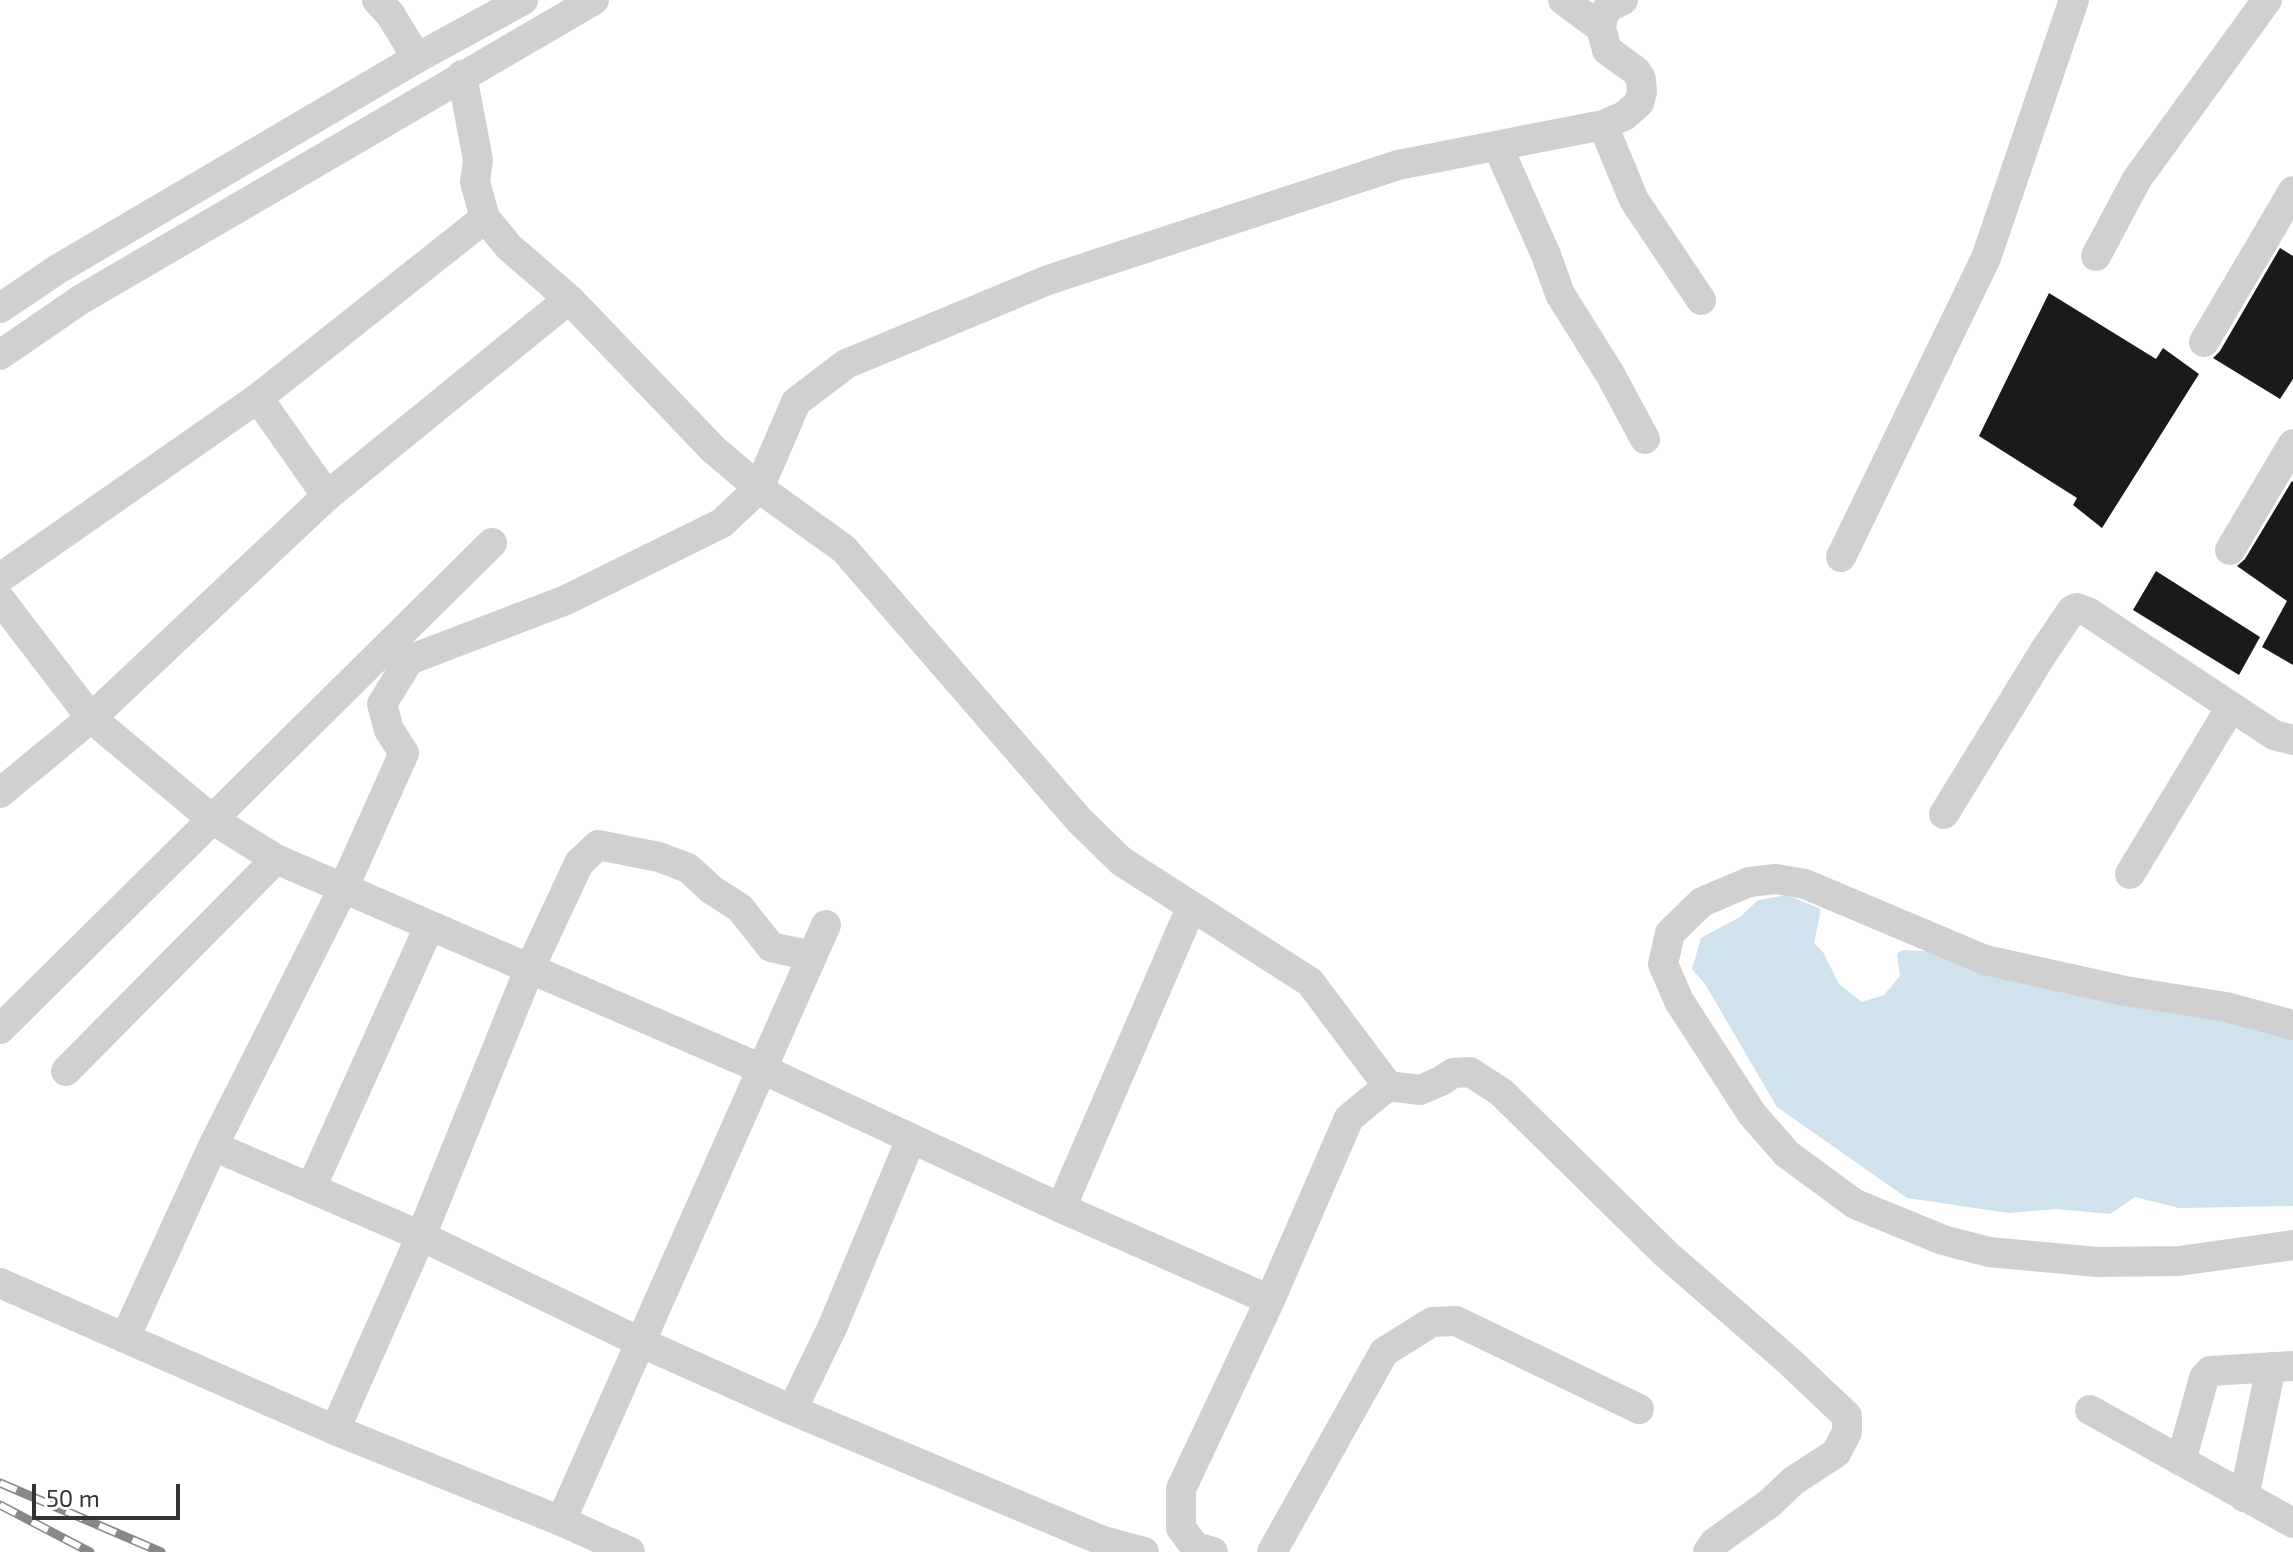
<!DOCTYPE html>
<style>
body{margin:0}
#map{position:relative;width:2293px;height:1552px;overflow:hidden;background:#fff;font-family:"Exo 2",sans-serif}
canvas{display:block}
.scale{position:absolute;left:32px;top:1484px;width:148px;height:36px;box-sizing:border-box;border:4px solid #333;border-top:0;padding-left:10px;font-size:24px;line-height:28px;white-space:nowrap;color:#333;-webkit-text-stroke:6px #fff;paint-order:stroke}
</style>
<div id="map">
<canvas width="2293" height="1552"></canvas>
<div class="scale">50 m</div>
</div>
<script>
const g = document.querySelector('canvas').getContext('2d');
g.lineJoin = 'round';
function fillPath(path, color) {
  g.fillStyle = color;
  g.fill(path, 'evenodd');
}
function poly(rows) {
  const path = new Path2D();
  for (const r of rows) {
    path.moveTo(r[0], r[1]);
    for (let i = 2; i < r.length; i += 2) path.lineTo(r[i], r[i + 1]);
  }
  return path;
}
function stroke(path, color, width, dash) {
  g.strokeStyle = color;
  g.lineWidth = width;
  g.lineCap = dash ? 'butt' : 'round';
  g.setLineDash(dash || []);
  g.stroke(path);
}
fillPath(poly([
 [1787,895,1821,909,1814,943,1823,952,1839,984,1862,1002,1884,995,1900,976,1897,954,1902,950,1927,951,2293,1037,2293,1206,2179,1208,2135,1197,2110,1214,2056,1209,2009,1213,1907,1198,1777,1107,1705,984,1692,969,1701,938,1740,917,1758,900]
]), '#cfe2ee');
fillPath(poly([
 [2280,248,2293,256,2293,379,2280,399,2213,358,2220,351],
 [2049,293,2156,359,2163,348,2199,374,2102,528,2073,505,2077,498,1979,436],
 [2292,481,2293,482,2293,665,2262,647,2287,601,2237,566,2245,559],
 [2156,571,2260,637,2239,675,2133,610]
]), '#1a1a1a');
stroke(poly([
 [377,0,390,14,417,58],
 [1563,0,1601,28],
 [462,75,478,160,475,182,485,218,509,247,569,299,714,450,759,488,796,402,846,364,1048,280,1398,165,1603,125,1624,116,1639,103,1642,92,1641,79,1636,71,1607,50,1601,28,1603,16,1609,7,1623,0],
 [1603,125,1634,200,1701,300],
 [1498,147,1546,255,1560,294,1610,374,1645,439],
 [2096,256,2137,179,2267,0],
 [0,308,58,269,417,58,523,0],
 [2204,342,2293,191],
 [0,355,80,300,594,0],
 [258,398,327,496],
 [2230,550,2293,444],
 [1841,557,1986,258,2074,0],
 [0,578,258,398,485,218],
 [0,599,91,718,213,820,276,859,762,1069,1061,1208,1270,1300],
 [0,793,91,718,327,496,569,299],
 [1944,814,2043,653,2072,610,2077,608,2088,612,2274,735,2293,740],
 [2130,874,2231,707],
 [2293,1025,2226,1007,2125,991,1985,960,1805,884,1776,879,1749,882,1702,902,1670,933,1663,964,1679,1001,1752,1114,1787,1154,1855,1204,1943,1240,1989,1252,2097,1262,2179,1261,2293,1245],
 [0,1029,492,543],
 [66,1071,276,859],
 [1388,1086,1420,1090,1441,1081,1453,1073,1470,1072,1501,1092,1667,1255,1790,1362,1847,1416,1847,1432,1836,1453,1793,1481,1770,1503,1714,1543,1708,1552],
 [213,1146,421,1236,640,1342,792,1410,1103,1541,1144,1552],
 [311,1188,429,927],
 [1061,1208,1191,908],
 [0,1283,335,1430,561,1521,630,1552],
 [125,1338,213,1146,343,889,404,753,389,730,382,704,409,660,566,600,722,523,759,488,844,549,1079,820,1121,861,1310,982,1388,1086,1349,1118,1270,1300,1181,1489,1181,1528,1195,1547,1213,1552],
 [792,1410,832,1328,911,1139],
 [2090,1410,2293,1523],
 [335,1430,421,1236,529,970,579,863,598,845,659,857,688,868,712,890,740,908,771,947,812,956],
 [2181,1461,2204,1378,2210,1371,2293,1366],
 [2244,1497,2271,1367],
 [561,1521,826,925],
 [1272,1552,1384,1352,1432,1322,1456,1321,1639,1409]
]), '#d0d0d0', 30);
const rail = poly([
 [0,1483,161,1552],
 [0,1505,90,1552]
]);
stroke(rail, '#888', 9);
stroke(rail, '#fff', 6, [18]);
</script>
